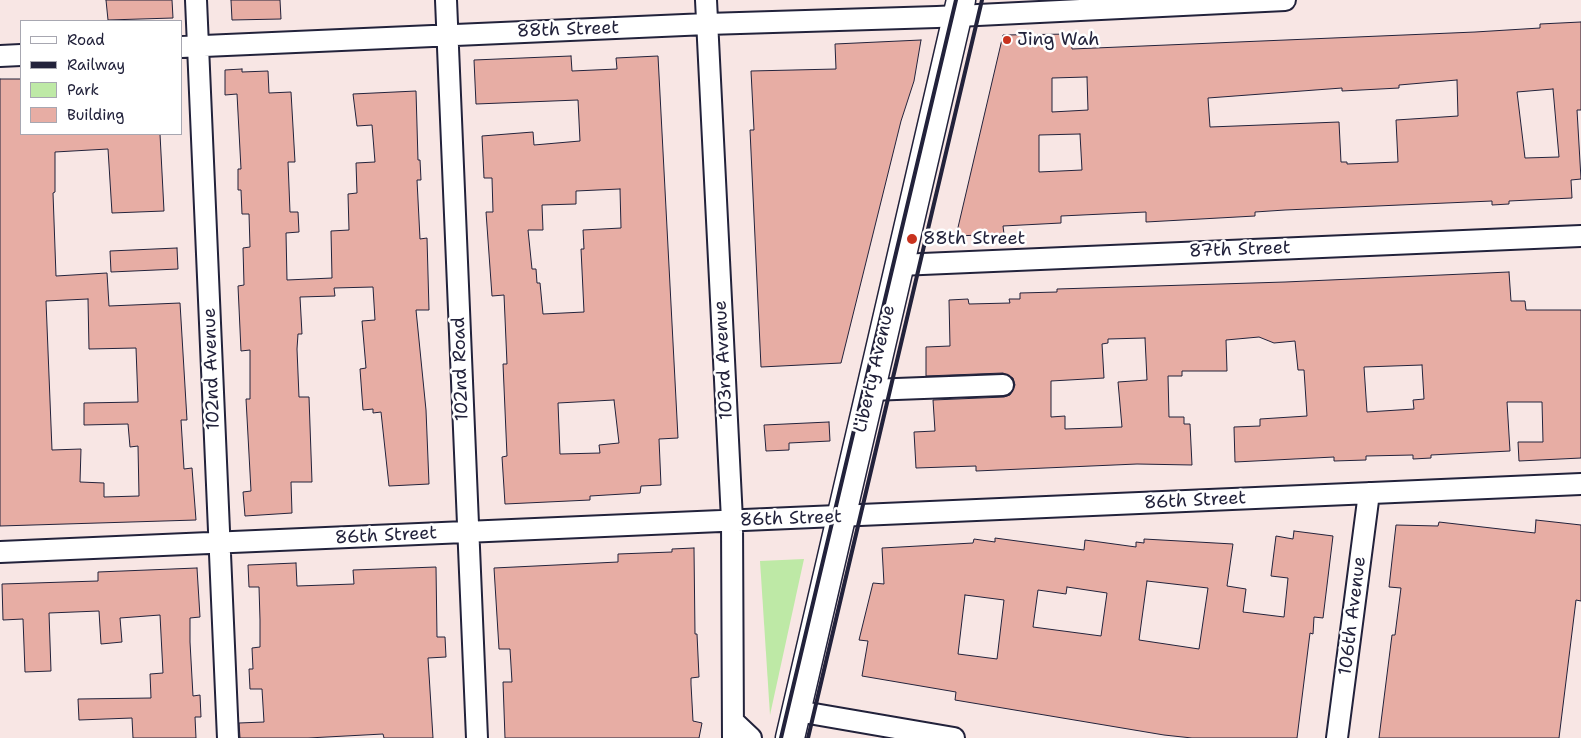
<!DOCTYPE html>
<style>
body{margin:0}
#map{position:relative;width:1581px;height:738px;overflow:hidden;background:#f8e6e4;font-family:"Shantell Sans",sans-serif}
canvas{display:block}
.legend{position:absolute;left:20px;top:20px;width:162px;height:115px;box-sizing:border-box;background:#fff;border:1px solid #a7a7b1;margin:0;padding:6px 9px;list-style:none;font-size:15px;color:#22223b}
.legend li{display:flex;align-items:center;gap:10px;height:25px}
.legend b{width:25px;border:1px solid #a7a7b1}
</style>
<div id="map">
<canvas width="1581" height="738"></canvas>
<ul class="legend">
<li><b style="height:6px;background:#fff"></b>Road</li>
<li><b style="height:6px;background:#22223b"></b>Railway</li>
<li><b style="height:14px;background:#bee9a6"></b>Park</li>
<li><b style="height:14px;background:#e7ada4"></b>Building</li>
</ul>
</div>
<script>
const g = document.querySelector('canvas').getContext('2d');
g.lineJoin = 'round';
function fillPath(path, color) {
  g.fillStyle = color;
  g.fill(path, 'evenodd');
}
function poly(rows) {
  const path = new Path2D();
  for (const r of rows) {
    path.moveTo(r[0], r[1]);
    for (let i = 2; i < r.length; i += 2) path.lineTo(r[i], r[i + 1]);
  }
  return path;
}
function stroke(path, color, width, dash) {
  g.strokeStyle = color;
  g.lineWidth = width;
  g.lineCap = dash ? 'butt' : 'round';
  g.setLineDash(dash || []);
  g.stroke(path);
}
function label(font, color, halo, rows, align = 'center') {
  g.font = font + ' "Shantell Sans",sans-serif';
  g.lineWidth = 5;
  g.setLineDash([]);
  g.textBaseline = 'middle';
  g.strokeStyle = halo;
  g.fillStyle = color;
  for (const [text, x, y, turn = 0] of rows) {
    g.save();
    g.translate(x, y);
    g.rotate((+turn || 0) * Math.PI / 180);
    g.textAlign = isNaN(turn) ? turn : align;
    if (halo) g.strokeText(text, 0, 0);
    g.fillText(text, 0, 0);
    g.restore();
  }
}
fillPath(poly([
 [804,559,770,715,760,561]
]), '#bee9a6');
const building = poly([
 [106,0,172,0,173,18,108,20,106,0],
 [231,0,280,0,281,19,232,20,231,0],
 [1581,22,1581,110,1577,110,1581,179,1571,180,1572,198,1509,201,1509,204,1492,205,1492,201,1285,210,1255,212,1255,216,1146,222,1146,212,1061,216,1061,223,1003,226,1004,234,956,236,1003,35,1071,34,1072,49,1475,32,1540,28,1540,24,1581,22],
 [1087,77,1088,110,1052,112,1052,78,1087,77],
 [1457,80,1458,116,1396,120,1398,162,1347,164,1347,162,1341,162,1339,122,1210,127,1208,98,1342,88,1342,91,1399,88,1399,85,1457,80],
 [1553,89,1559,157,1525,158,1517,92,1553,89],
 [1080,134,1082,170,1039,172,1039,135,1080,134],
 [921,40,914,81,901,121,841,363,761,367,750,130,754,130,751,71,836,69,835,44,921,40],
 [571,56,572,71,617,69,616,58,658,56,678,438,659,439,661,485,641,486,640,493,590,496,590,500,505,504,502,457,507,456,503,364,507,364,504,295,492,296,486,212,493,212,492,178,484,178,482,136,533,132,534,145,580,141,578,100,476,104,474,60,571,56],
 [620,189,621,228,583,230,584,249,581,249,584,312,543,314,540,283,537,283,536,269,532,269,528,230,543,230,542,205,576,204,576,191,620,189],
 [614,400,619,443,599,445,600,453,560,454,558,403,614,400],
 [242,69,242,72,268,71,269,93,291,92,295,162,288,162,290,212,298,212,299,232,286,233,287,280,332,278,331,231,349,230,348,194,357,193,356,163,375,162,372,125,357,126,353,94,416,91,418,160,420,160,421,180,417,180,420,239,427,238,429,310,416,310,426,410,429,484,389,486,381,412,373,413,373,409,363,410,360,369,366,368,362,321,375,320,373,287,334,288,335,296,300,297,302,334,298,334,297,349,299,397,309,397,312,482,291,482,292,513,245,516,243,492,251,491,246,399,250,399,250,350,241,351,238,286,244,285,243,248,250,247,249,214,242,214,241,190,238,190,238,169,241,169,237,94,225,95,225,70,242,69],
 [0,79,21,79,21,134,160,134,164,211,112,213,108,149,55,152,55,192,53,193,56,276,107,273,109,306,180,303,187,420,181,420,184,469,192,468,196,520,0,526,0,79],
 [88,299,89,349,136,348,138,402,84,403,84,425,128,424,130,447,138,446,139,496,104,497,104,483,80,482,81,449,52,450,46,301,88,299],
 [177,248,178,269,111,272,110,251,177,248],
 [1509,272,1511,301,1525,301,1526,310,1581,310,1581,458,1519,461,1518,442,1543,442,1542,402,1507,402,1510,451,1431,455,1431,458,1413,459,1413,455,1366,456,1366,460,1334,461,1334,457,1235,462,1234,427,1260,426,1260,419,1307,416,1304,370,1298,370,1295,341,1274,343,1259,337,1226,340,1227,371,1182,371,1182,376,1168,376,1169,417,1184,417,1184,424,1190,424,1192,465,1137,464,976,471,976,466,916,468,914,432,935,431,933,400,1004,397,1010,395,1015,385,1013,378,1003,373,926,376,926,347,950,346,949,300,968,299,969,304,1010,303,1009,299,1020,299,1020,293,1057,292,1057,289,1285,282,1509,272],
 [1145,338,1147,380,1118,382,1122,427,1065,429,1065,416,1051,417,1051,381,1104,378,1102,344,1108,343,1108,339,1145,338],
 [1422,365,1424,399,1413,400,1414,409,1367,412,1364,367,1422,365],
 [829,422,830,441,789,443,789,450,766,451,764,425,829,422],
 [1536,520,1581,525,1581,601,1576,600,1559,738,1379,738,1392,635,1395,635,1401,588,1389,587,1396,525,1438,526,1439,522,1535,533,1536,520],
 [1294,531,1333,536,1323,618,1314,617,1313,634,1310,633,1297,738,1192,738,1164,735,955,700,956,692,862,676,868,641,859,640,873,583,884,584,882,548,973,543,974,539,995,542,995,538,1084,550,1085,540,1136,547,1136,542,1144,543,1144,539,1233,544,1227,586,1246,589,1243,612,1284,617,1288,578,1271,576,1276,536,1293,539,1294,531],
 [1147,581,1208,588,1199,649,1139,640,1147,581],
 [1067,587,1107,593,1101,636,1033,627,1038,590,1066,594,1067,587],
 [965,595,1004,600,997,659,958,654,965,595],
 [694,548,695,634,697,634,699,677,691,678,691,684,693,721,702,723,699,738,505,738,503,682,512,682,510,649,499,649,494,568,618,562,618,554,672,552,672,549,694,548],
 [296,563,297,586,354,584,353,570,436,567,437,637,445,637,446,657,428,658,433,738,384,738,383,734,308,738,240,738,239,723,264,722,262,689,250,689,249,669,253,669,252,648,260,647,260,620,259,587,249,587,248,565,296,563],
 [197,568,200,617,190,618,190,642,193,696,200,695,201,717,195,717,196,738,133,738,132,718,79,720,78,699,151,698,150,674,163,673,160,615,120,618,122,642,101,644,99,611,49,613,51,671,25,672,23,619,3,620,2,584,98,581,98,572,197,568]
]);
fillPath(building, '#e7ada4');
stroke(building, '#22223b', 1);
const street = poly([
 [196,0,228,738],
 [446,0,477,738],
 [706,0,732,520,733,738],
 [181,47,707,24,937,17,1285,0],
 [0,56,21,55],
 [899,265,1581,236],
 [870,390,1003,385],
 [0,552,1581,484],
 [797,711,954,738],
 [733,721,751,738],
 [1337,738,1369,493]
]);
const secondary = poly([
 [790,738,961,0]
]);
stroke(street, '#22223b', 24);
stroke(secondary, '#22223b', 31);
stroke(street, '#fff', 20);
stroke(secondary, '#fff', 28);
stroke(poly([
 [781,738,956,0],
 [808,738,982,0]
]), '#22223b', 4);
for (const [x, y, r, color] of [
 [1007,40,5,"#c8321e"],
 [912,239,6,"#c8321e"]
]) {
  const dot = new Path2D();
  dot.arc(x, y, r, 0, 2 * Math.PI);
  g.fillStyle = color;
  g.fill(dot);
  stroke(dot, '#fff', 2);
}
label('18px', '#22223b', '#fff', [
 ["88th Street",568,30,-2],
 ["87th Street",1240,250,-2],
 ["103rd Avenue",724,360,-93],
 ["102nd Avenue",212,369,-92],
 ["102nd Road",461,369,-92],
 ["Liberty Avenue",875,369,-77],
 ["86th Street",1195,501,-3],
 ["86th Street",791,519,-2],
 ["86th Street",386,536,-3],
 ["106th Avenue",1353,616,-83]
]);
label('18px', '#22223b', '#fff', [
 ["Jing Wah",1017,40],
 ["88th Street",923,239]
], 'left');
</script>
